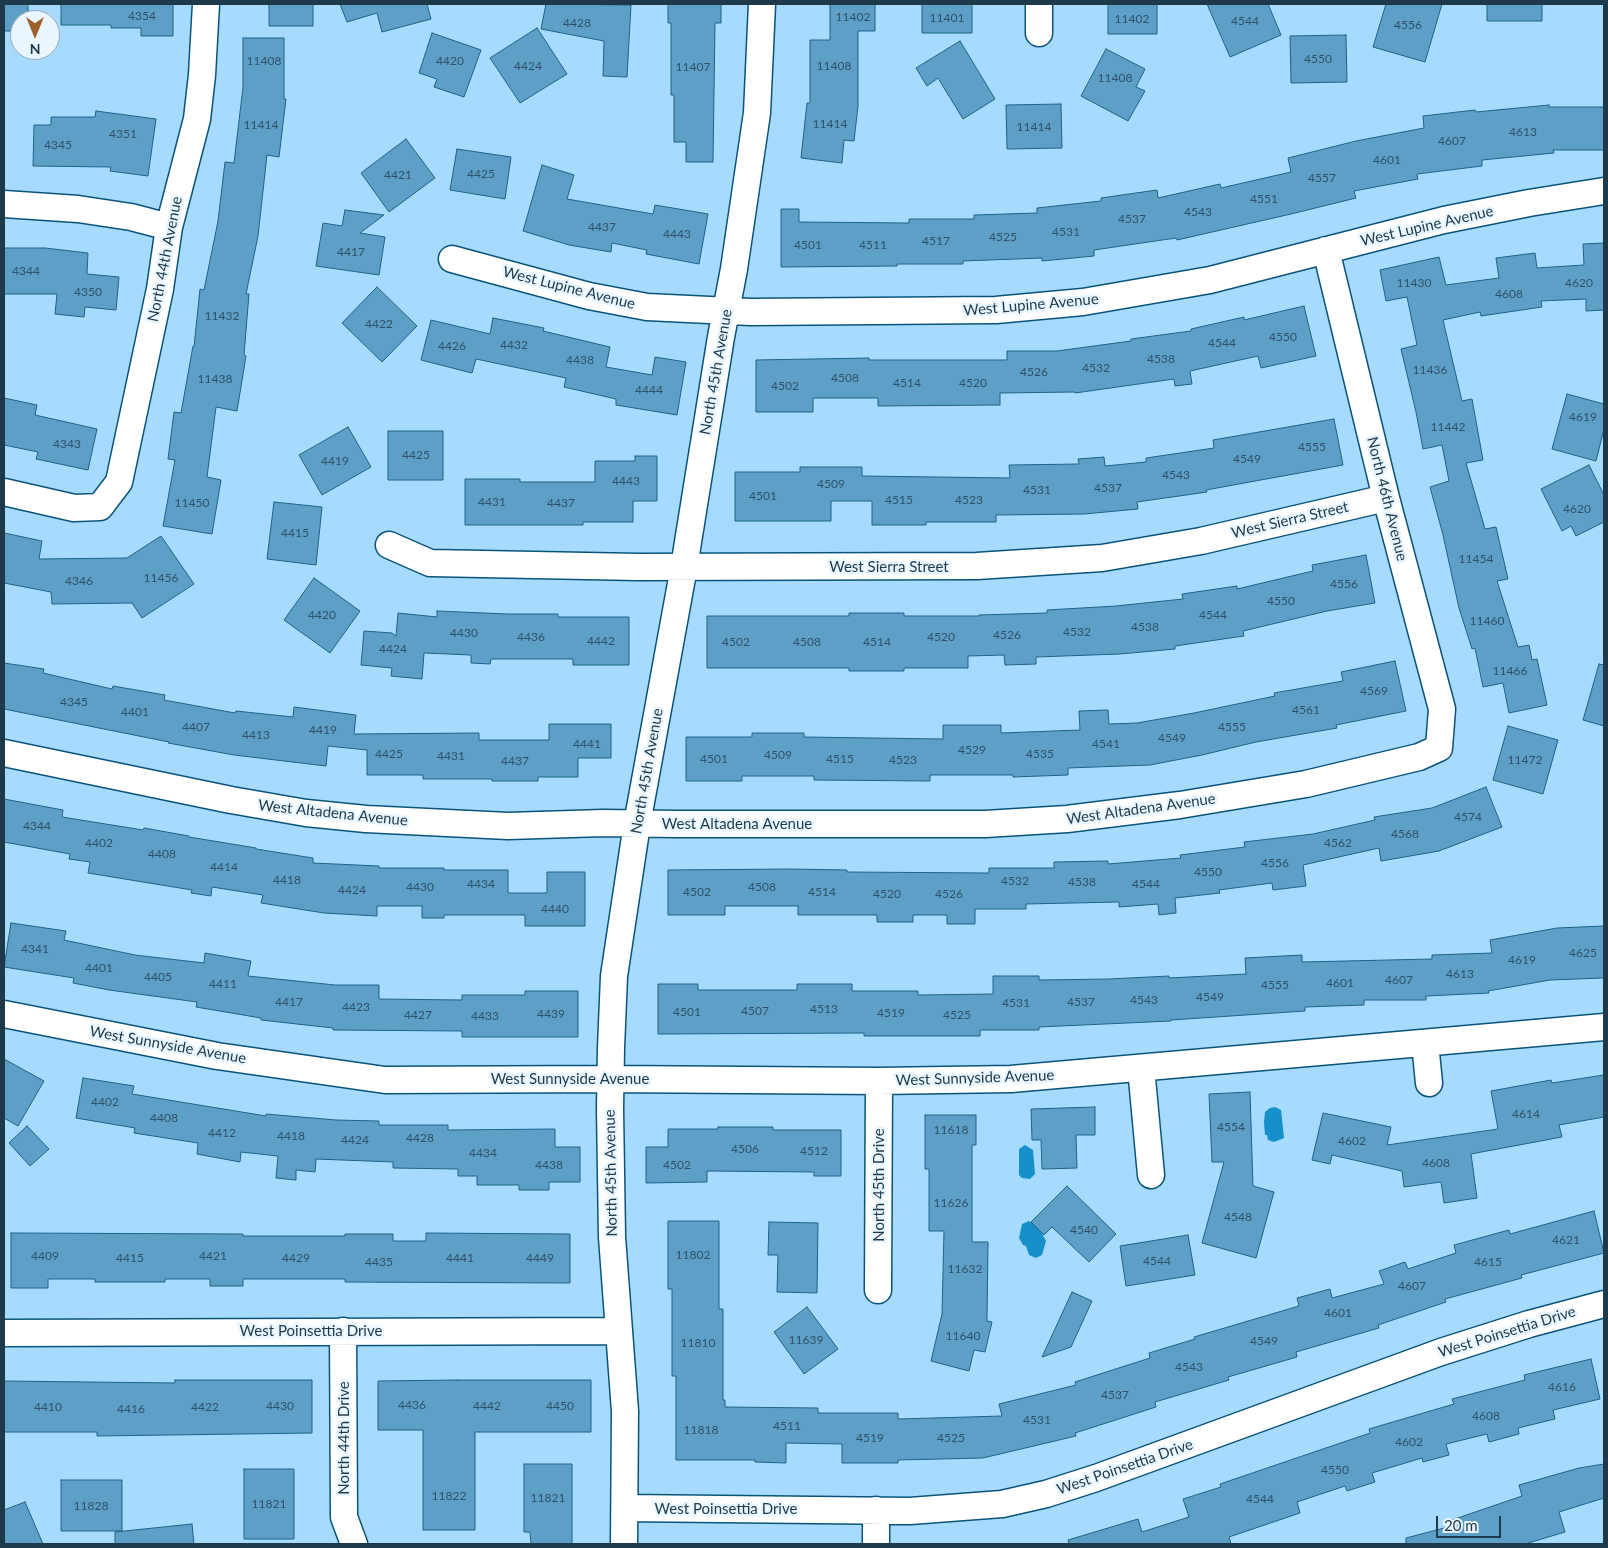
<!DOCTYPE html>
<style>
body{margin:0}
#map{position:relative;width:1608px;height:1548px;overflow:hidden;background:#a7dbfd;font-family:Lato,sans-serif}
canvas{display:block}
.frame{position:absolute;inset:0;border:5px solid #1e394a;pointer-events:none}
.north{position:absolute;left:10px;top:10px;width:50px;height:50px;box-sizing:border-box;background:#e9f6ff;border:1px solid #98aab7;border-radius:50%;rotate:180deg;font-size:14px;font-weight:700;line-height:20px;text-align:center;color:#1e394a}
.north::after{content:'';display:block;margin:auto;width:18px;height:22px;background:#9f5f29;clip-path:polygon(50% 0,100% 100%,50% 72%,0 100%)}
.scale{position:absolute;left:1436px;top:1516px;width:65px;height:22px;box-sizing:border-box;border:2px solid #1e394a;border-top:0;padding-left:6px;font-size:15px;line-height:18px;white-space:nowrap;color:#1e394a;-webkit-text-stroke:4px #e9f6ff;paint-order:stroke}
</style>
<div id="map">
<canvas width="1608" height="1548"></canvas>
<div class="frame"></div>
<div class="north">N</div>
<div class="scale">20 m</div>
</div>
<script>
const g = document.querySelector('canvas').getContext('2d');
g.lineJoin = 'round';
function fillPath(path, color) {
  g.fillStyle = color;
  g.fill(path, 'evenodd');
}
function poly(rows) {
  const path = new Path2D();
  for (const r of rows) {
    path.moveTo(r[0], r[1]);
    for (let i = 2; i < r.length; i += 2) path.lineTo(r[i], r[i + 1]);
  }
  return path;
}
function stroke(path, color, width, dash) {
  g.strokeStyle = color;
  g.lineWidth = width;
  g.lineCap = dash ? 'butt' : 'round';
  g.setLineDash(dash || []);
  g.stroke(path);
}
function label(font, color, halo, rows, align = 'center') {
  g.font = font + ' Lato,sans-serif';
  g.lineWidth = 5;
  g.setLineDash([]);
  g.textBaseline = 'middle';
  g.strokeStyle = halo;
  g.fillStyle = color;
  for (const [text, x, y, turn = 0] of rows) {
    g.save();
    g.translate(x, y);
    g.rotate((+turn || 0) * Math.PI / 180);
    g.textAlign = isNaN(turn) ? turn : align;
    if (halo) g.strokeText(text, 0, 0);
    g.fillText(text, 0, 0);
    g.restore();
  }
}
fillPath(poly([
 [1275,1107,1281,1110,1284,1138,1274,1142,1268,1140,1267,1135,1265,1135,1264,1122,1265,1112,1270,1108],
 [1025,1145,1033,1150,1035,1174,1030,1179,1022,1178,1019,1175,1019,1149],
 [1029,1221,1039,1228,1046,1241,1042,1255,1036,1258,1029,1255,1026,1246,1023,1245,1019,1238,1022,1224]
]), '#168fca');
const building = poly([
 [4,4,28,4,28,20,20,20,20,31,4,31,4,4],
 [61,4,173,4,173,36,141,36,141,28,111,28,111,25,61,25,61,4],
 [269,4,313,4,313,26,269,26,269,4],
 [340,4,427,4,431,19,382,32,377,13,347,22,340,4],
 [546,4,631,5,627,77,603,76,604,41,541,29,546,4],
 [668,4,721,4,721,23,715,23,713,162,686,162,686,142,674,142,674,95,671,95,671,23,668,23,668,4],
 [830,4,875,4,875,31,858,31,858,106,854,141,844,140,842,163,801,158,807,103,810,103,810,40,830,40,830,4],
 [922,4,972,4,972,33,922,33,922,4],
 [1108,4,1157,4,1157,34,1108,34,1108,4],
 [1207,4,1268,4,1281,35,1230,57,1207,4],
 [1386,4,1442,4,1425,62,1373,47,1386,4],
 [1487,4,1542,4,1542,21,1487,21,1487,4],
 [537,28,567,74,520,103,490,58,537,28],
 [432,33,481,50,464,97,434,87,437,79,419,73,432,33],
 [1346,35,1347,82,1291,83,1290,36,1346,35],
 [243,38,284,38,284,99,286,99,279,157,267,155,258,236,246,294,249,294,244,355,246,356,237,411,216,407,207,477,221,480,212,534,163,526,175,460,168,459,174,412,181,413,193,346,194,347,200,289,204,290,218,221,225,162,234,163,243,87,243,38],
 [960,41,995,99,963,119,938,78,927,86,916,68,960,41],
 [1106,49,1145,69,1136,87,1145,91,1128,121,1081,96,1106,49],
 [1061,104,1062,148,1007,149,1006,105,1061,104],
 [1549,105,1549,107,1604,107,1604,150,1553,150,1554,153,1482,160,1482,166,1417,174,1418,179,1354,191,1356,198,1291,214,1177,240,1176,238,1094,250,1094,256,1042,261,1042,258,963,261,963,264,897,264,897,266,781,267,781,209,799,209,799,222,909,223,909,219,974,219,974,215,1037,213,1037,208,1101,201,1101,198,1157,190,1158,198,1220,184,1221,188,1291,172,1288,158,1356,141,1424,128,1423,116,1475,110,1476,112,1549,105],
 [96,111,156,119,148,176,110,171,111,167,33,166,34,125,51,125,51,117,95,117,96,111],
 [406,139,435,178,389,212,361,173,406,139],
 [457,149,511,157,505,199,450,190,457,149],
 [542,165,574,175,567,199,653,214,655,205,708,214,699,264,646,254,647,250,612,243,611,252,569,245,523,231,542,165],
 [345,210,384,215,360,233,385,237,379,275,316,266,323,223,342,226,345,210],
 [1604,243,1604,310,1586,311,1586,299,1541,301,1542,307,1481,316,1480,312,1443,320,1462,401,1472,399,1483,460,1466,463,1485,529,1496,527,1508,579,1497,581,1518,647,1529,645,1532,660,1537,659,1547,705,1509,713,1503,683,1483,687,1475,648,1472,649,1459,608,1443,535,1430,487,1449,481,1442,445,1423,449,1416,412,1401,349,1417,345,1407,297,1386,301,1380,270,1439,257,1446,285,1499,278,1496,258,1535,253,1537,268,1584,265,1583,244,1604,243],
 [4,248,45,248,88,253,87,274,119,277,116,310,85,307,84,317,55,314,57,294,4,294,4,248],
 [377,287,417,326,382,362,342,323,377,287],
 [1304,306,1316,356,1261,368,1258,356,1190,371,1192,384,1175,386,1174,379,1075,393,1075,392,1000,393,1000,405,878,406,878,398,813,398,813,412,756,412,756,360,869,358,869,360,1007,360,1007,351,1057,351,1131,341,1131,339,1191,331,1191,329,1244,317,1244,320,1304,306],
 [493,318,544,328,543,331,610,347,606,367,652,375,655,357,686,362,677,415,616,405,616,399,564,387,566,378,476,359,472,373,421,360,431,320,490,334,493,318],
 [1567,394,1604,404,1604,429,1596,461,1552,449,1567,394],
 [4,398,37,405,35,415,97,429,88,470,36,459,38,452,4,445,4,398],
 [1334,419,1343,465,1206,490,1207,492,1137,502,1138,509,1084,514,996,515,996,522,926,522,926,525,872,525,872,501,831,501,831,521,735,521,735,472,800,472,800,467,862,467,862,476,1010,478,1009,465,1079,464,1078,459,1104,457,1105,466,1146,462,1146,458,1214,448,1213,440,1334,419],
 [348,427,371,467,322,495,299,455,348,427],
 [388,431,443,431,443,480,388,480,388,431],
 [635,456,657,456,657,501,633,501,633,522,583,522,583,525,465,525,465,479,520,479,520,482,595,482,595,461,635,461,635,456],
 [1589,465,1604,495,1604,522,1576,536,1571,526,1562,531,1541,489,1589,465],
 [274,502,322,507,316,565,267,559,274,502],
 [4,533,42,541,39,559,127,558,161,536,194,584,142,618,132,603,52,604,51,592,4,583,4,533],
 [1366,555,1375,603,1327,611,1243,631,1244,636,1175,646,1175,649,1120,654,1036,657,1036,664,1005,665,1004,655,968,656,968,668,904,668,904,671,849,671,849,668,707,668,707,616,849,616,849,613,904,613,904,616,979,616,979,615,1047,613,1047,610,1116,606,1183,599,1182,594,1237,586,1237,589,1313,571,1312,565,1366,555],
 [314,578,360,611,330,653,284,620,314,578],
 [437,611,508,614,558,614,558,617,629,617,629,665,573,665,573,659,491,659,490,664,471,663,471,655,424,653,422,679,391,676,392,668,361,665,364,631,392,633,396,636,398,613,437,617,437,611],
 [1395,661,1406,711,1336,725,1337,728,1256,742,1202,755,1150,765,1068,768,1068,775,1013,777,1013,775,930,775,930,781,814,780,814,776,742,776,742,781,686,781,686,737,752,737,752,733,804,733,804,737,943,739,943,725,1001,725,1001,733,1080,730,1079,711,1108,710,1109,724,1137,723,1194,713,1275,696,1274,693,1343,681,1341,672,1395,661],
 [4,663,44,669,43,673,112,689,113,686,165,695,164,700,235,713,236,711,293,717,294,707,356,715,354,734,479,733,479,740,549,740,549,724,611,724,611,758,578,758,578,777,538,777,538,781,492,781,492,779,423,779,423,775,367,775,367,750,328,746,326,766,234,755,168,743,169,742,4,709,4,663],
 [1599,664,1604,665,1604,726,1583,720,1599,664],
 [1508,726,1558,740,1543,794,1493,780,1508,726],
 [1486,787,1502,827,1439,851,1381,861,1379,848,1303,865,1306,886,1273,890,1272,883,1219,890,1220,893,1175,898,1176,913,1159,915,1158,904,1119,907,1119,902,1026,904,1026,909,975,909,975,924,947,924,947,915,913,915,913,922,877,922,877,915,798,915,798,906,725,906,725,915,668,915,668,870,789,869,847,870,847,872,989,873,989,868,1054,868,1054,862,1108,861,1108,864,1181,858,1180,855,1245,847,1244,842,1313,834,1375,820,1374,817,1432,808,1486,787],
 [4,799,63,810,62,817,143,830,144,828,189,836,189,837,256,848,256,849,313,858,313,863,379,866,379,868,444,868,444,870,508,870,508,893,547,893,547,872,585,872,585,926,525,926,525,915,444,915,444,918,422,918,422,906,377,906,377,916,324,913,261,903,263,895,212,887,211,896,191,893,192,890,88,873,90,862,69,859,70,854,4,842,4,799],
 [11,923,66,931,64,940,135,955,204,963,205,953,251,961,248,976,335,985,379,985,379,999,462,1000,462,995,525,995,525,991,578,991,578,1037,462,1037,462,1031,333,1030,333,1028,261,1020,261,1018,196,1007,197,1002,109,990,73,983,74,978,4,967,11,923],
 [1604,926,1604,978,1550,980,1488,991,1489,993,1426,996,1426,1000,1364,1000,1364,1005,1305,1007,1305,1011,1171,1020,1171,1021,1039,1027,1039,1030,980,1030,980,1036,864,1036,864,1033,658,1034,658,984,698,984,698,990,797,990,797,984,852,984,852,991,918,991,918,995,993,994,993,976,1039,976,1039,980,1109,979,1169,976,1169,978,1246,974,1245,958,1302,955,1302,962,1432,959,1432,955,1492,953,1490,940,1557,928,1604,926],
 [4,1059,44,1081,18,1126,4,1118,4,1059],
 [1604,1075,1604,1117,1559,1125,1562,1137,1471,1154,1477,1198,1444,1203,1441,1182,1404,1187,1402,1171,1332,1155,1330,1164,1312,1160,1323,1113,1391,1127,1387,1145,1498,1129,1491,1091,1551,1080,1552,1083,1604,1075],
 [83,1078,134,1086,132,1094,266,1116,266,1114,336,1120,379,1121,379,1125,448,1125,448,1130,555,1129,555,1147,580,1147,580,1182,549,1182,549,1190,519,1190,519,1185,477,1185,477,1176,458,1176,458,1169,393,1168,393,1162,316,1159,315,1172,296,1170,296,1180,276,1178,278,1156,241,1152,240,1162,197,1154,198,1143,134,1133,135,1128,76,1118,83,1078],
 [1250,1092,1253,1186,1274,1192,1256,1258,1202,1243,1224,1162,1212,1162,1209,1094,1250,1092],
 [1095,1107,1095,1135,1076,1135,1077,1168,1042,1169,1041,1140,1032,1140,1031,1109,1095,1107],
 [925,1115,976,1115,976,1145,972,1145,972,1242,988,1242,987,1321,992,1322,985,1352,974,1350,969,1371,931,1361,942,1314,944,1231,929,1231,929,1169,925,1169,925,1115],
 [27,1126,49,1149,30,1166,9,1143,27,1126],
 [718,1127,773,1127,773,1130,841,1130,841,1176,814,1176,814,1172,707,1171,707,1182,646,1183,646,1147,668,1147,668,1129,718,1129,718,1127],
 [1067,1186,1116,1234,1089,1262,1052,1227,1044,1235,1031,1222,1067,1186],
 [1594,1211,1604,1253,1521,1275,1522,1278,1445,1299,1446,1302,1378,1325,1379,1328,1296,1352,1297,1357,1228,1377,1229,1380,1155,1402,1156,1407,1075,1433,1076,1436,983,1458,898,1460,898,1463,842,1463,842,1444,786,1443,786,1463,755,1462,755,1460,676,1460,676,1376,672,1376,672,1289,668,1289,668,1221,719,1221,719,1309,723,1309,723,1400,725,1400,725,1407,818,1408,818,1413,898,1413,898,1419,1002,1416,999,1404,1076,1385,1075,1382,1150,1358,1149,1353,1195,1339,1194,1337,1299,1306,1297,1298,1330,1289,1332,1298,1384,1284,1379,1271,1405,1262,1408,1269,1456,1253,1454,1245,1509,1230,1510,1234,1594,1211],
 [769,1222,818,1223,817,1293,777,1292,778,1255,768,1255,769,1222],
 [11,1233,243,1234,243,1236,345,1236,345,1234,393,1234,393,1241,426,1241,426,1233,570,1234,570,1283,345,1282,345,1279,243,1279,243,1286,210,1286,210,1279,165,1279,165,1282,95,1282,95,1279,48,1279,48,1288,11,1288,11,1233],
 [1188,1235,1195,1275,1126,1286,1120,1246,1188,1235],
 [1072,1292,1092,1301,1071,1347,1042,1357,1072,1292],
 [807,1307,838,1349,804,1374,774,1332,807,1307],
 [1591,1359,1600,1399,1553,1410,1555,1419,1518,1428,1519,1434,1489,1442,1487,1434,1446,1444,1449,1455,1423,1462,1422,1458,1372,1473,1375,1482,1347,1491,1345,1486,1297,1502,1300,1513,1229,1537,1231,1544,1069,1544,1068,1540,1138,1519,1142,1532,1189,1517,1183,1499,1221,1487,1220,1484,1370,1433,1369,1429,1454,1404,1452,1399,1525,1380,1524,1375,1591,1359],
 [175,1380,312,1380,312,1433,97,1436,97,1432,4,1432,4,1381,175,1383,175,1380],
 [457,1380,591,1380,591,1432,475,1432,475,1530,423,1530,423,1430,378,1430,378,1381,457,1380],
 [524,1464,572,1464,572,1544,531,1544,530,1532,524,1532,524,1464],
 [1604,1464,1604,1498,1559,1512,1565,1532,1525,1544,1406,1544,1406,1538,1448,1527,1446,1522,1522,1496,1519,1485,1579,1468,1604,1464],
 [244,1469,294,1469,294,1539,244,1539,244,1469],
 [61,1480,122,1480,122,1531,61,1531,61,1480],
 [25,1502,43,1544,4,1544,4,1510,25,1502],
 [192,1524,194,1544,115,1544,115,1532,192,1524]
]);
fillPath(building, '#5e9fc7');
stroke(building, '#1e6287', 1);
const street = poly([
 [1039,4,1039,33],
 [4,204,78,209,131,217,169,227],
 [452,259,589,296,647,307,751,312,996,310,1083,302,1210,280,1444,220,1529,203,1604,191],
 [4,492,74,508,100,507,119,482,160,289,169,227,197,119,202,75,206,4],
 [389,545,430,563,638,567,977,566,1102,558,1201,541,1386,498],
 [4,753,231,800,306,813,366,819,508,826,603,823,676,824,985,824,1067,819,1180,805,1306,784,1419,757,1439,748,1442,709,1386,498,1326,250],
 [4,1014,217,1056,385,1080,610,1079,879,1081,1011,1079,1604,1027],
 [1425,1043,1429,1083],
 [1141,1068,1151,1175],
 [878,1290,879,1081],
 [343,1331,344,1517,354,1544],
 [4,1333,619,1331],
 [625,1508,910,1511,1002,1504,1046,1494,1096,1478,1441,1352,1529,1324,1604,1304],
 [624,1544,625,1411,612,1237,610,1109,611,1048,614,976,637,824,684,567,721,337,734,269,757,113,762,4],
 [876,1544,876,1510]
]);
stroke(street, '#0a5479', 29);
stroke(street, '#fff', 26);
label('12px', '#2e5269', null, [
 ["4354",142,16],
 ["11402",853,17],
 ["11401",947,18],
 ["11402",1132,19],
 ["4544",1245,21],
 ["4428",577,23],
 ["4556",1408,25],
 ["4550",1318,59],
 ["11408",264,61],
 ["4420",450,61],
 ["4424",528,66],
 ["11408",834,66],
 ["11407",693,67],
 ["11408",1115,78],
 ["11414",830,124],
 ["11414",261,125],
 ["11414",1034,127],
 ["4613",1523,132],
 ["4351",123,134],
 ["4607",1452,141],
 ["4345",58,145],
 ["4601",1387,160],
 ["4425",481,174],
 ["4421",398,175],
 ["4557",1322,178],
 ["4551",1264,199],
 ["4543",1198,212],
 ["4537",1132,219],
 ["4437",602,227],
 ["4531",1066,232],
 ["4443",677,234],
 ["4525",1003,237],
 ["4517",936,241],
 ["4501",808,245],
 ["4511",873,245],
 ["4417",351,252],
 ["4344",26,271],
 ["11430",1414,283],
 ["4620",1579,283],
 ["4350",88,292],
 ["4608",1509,294],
 ["11432",222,316],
 ["4422",379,324],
 ["4550",1283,337],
 ["4544",1222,343],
 ["4432",514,345],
 ["4426",452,346],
 ["4538",1161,359],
 ["4438",580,360],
 ["4532",1096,368],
 ["11436",1430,370],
 ["4526",1034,372],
 ["4508",845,378],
 ["11438",215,379],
 ["4514",907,383],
 ["4520",973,383],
 ["4502",785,386],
 ["4444",649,390],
 ["4619",1583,417],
 ["11442",1448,427],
 ["4343",67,444],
 ["4555",1312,447],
 ["4425",416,455],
 ["4549",1247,459],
 ["4419",335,461],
 ["4543",1176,475],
 ["4443",626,481],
 ["4509",831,484],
 ["4537",1108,488],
 ["4531",1037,490],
 ["4501",763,496],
 ["4515",899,500],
 ["4523",969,500],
 ["4431",492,502],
 ["11450",192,503],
 ["4437",561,503],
 ["4620",1577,509],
 ["4415",295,533],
 ["11454",1476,559],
 ["11456",161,578],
 ["4346",79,581],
 ["4556",1344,584],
 ["4550",1281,601],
 ["4420",322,615],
 ["4544",1213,615],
 ["11460",1487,621],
 ["4538",1145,627],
 ["4532",1077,632],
 ["4430",464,633],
 ["4526",1007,635],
 ["4436",531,637],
 ["4520",941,637],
 ["4442",601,641],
 ["4502",736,642],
 ["4508",807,642],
 ["4514",877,642],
 ["4424",393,649],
 ["11466",1510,671],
 ["4569",1374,691],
 ["4345",74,702],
 ["4561",1306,710],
 ["4401",135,712],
 ["4407",196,727],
 ["4555",1232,727],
 ["4419",323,730],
 ["4413",256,735],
 ["4549",1172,738],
 ["4441",587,744],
 ["4541",1106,744],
 ["4529",972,750],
 ["4425",389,754],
 ["4535",1040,754],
 ["4509",778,755],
 ["4431",451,756],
 ["4501",714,759],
 ["4515",840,759],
 ["4523",903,760],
 ["11472",1525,760],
 ["4437",515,761],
 ["4574",1468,817],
 ["4344",37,826],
 ["4568",1405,834],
 ["4402",99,843],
 ["4562",1338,843],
 ["4408",162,854],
 ["4556",1275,863],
 ["4414",224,867],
 ["4550",1208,872],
 ["4418",287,880],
 ["4532",1015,881],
 ["4538",1082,882],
 ["4434",481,884],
 ["4544",1146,884],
 ["4430",420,887],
 ["4508",762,887],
 ["4424",352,890],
 ["4502",697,892],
 ["4514",822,892],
 ["4520",887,894],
 ["4526",949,894],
 ["4440",555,909],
 ["4341",35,949],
 ["4625",1583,953],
 ["4619",1522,960],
 ["4401",99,968],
 ["4613",1460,974],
 ["4405",158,977],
 ["4607",1399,980],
 ["4601",1340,983],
 ["4411",223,984],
 ["4555",1275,985],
 ["4549",1210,997],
 ["4543",1144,1000],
 ["4417",289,1002],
 ["4537",1081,1002],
 ["4531",1016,1003],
 ["4423",356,1007],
 ["4513",824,1009],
 ["4507",755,1011],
 ["4501",687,1012],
 ["4519",891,1013],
 ["4439",551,1014],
 ["4427",418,1015],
 ["4525",957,1015],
 ["4433",485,1016],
 ["4402",105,1102],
 ["4614",1526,1114],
 ["4408",164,1118],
 ["4554",1231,1127],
 ["11618",951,1130],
 ["4412",222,1133],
 ["4418",291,1136],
 ["4428",420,1138],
 ["4424",355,1140],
 ["4602",1352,1141],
 ["4506",745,1149],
 ["4512",814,1151],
 ["4434",483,1153],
 ["4608",1436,1163],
 ["4438",549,1165],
 ["4502",677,1165],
 ["11626",951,1203],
 ["4548",1238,1217],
 ["4540",1084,1230],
 ["4621",1566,1240],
 ["11802",693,1255],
 ["4409",45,1256],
 ["4421",213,1256],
 ["4415",130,1258],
 ["4429",296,1258],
 ["4441",460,1258],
 ["4449",540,1258],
 ["4544",1157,1261],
 ["4435",379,1262],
 ["4615",1488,1262],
 ["11632",965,1269],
 ["4607",1412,1286],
 ["4601",1338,1313],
 ["11640",963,1336],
 ["11639",806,1340],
 ["4549",1264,1341],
 ["11810",698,1343],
 ["4543",1189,1367],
 ["4616",1562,1387],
 ["4537",1115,1395],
 ["4436",412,1405],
 ["4430",280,1406],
 ["4442",487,1406],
 ["4450",560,1406],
 ["4410",48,1407],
 ["4422",205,1407],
 ["4416",131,1409],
 ["4608",1486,1416],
 ["4531",1037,1420],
 ["4511",787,1426],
 ["11818",701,1430],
 ["4519",870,1438],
 ["4525",951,1438],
 ["4602",1409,1442],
 ["4550",1335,1470],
 ["11822",449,1496],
 ["11821",548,1498],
 ["4544",1260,1499],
 ["11821",269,1504],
 ["11828",91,1506]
]);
label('15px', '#1e394a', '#e9f6ff', [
 ["West Lupine Avenue",1427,226,-13],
 ["North 44th Avenue",165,259,-79],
 ["West Lupine Avenue",569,288,14],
 ["West Lupine Avenue",1031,305,-5],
 ["North 45th Avenue",716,372,-80],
 ["North 46th Avenue",1387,499,76],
 ["West Sierra Street",1290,520,-13],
 ["West Sierra Street",889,567],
 ["North 45th Avenue",647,771,-80],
 ["West Altadena Avenue",1141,809,-8],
 ["West Altadena Avenue",333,813,6],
 ["West Altadena Avenue",737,824],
 ["West Sunnyside Avenue",168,1045,10],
 ["West Sunnyside Avenue",975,1078,-2],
 ["West Sunnyside Avenue",570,1079],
 ["North 45th Avenue",611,1173,-91],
 ["North 45th Drive",879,1185,-90],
 ["West Poinsettia Drive",311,1331],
 ["West Poinsettia Drive",1507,1332,-17],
 ["North 44th Drive",344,1438,-90],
 ["West Poinsettia Drive",1125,1467,-19],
 ["West Poinsettia Drive",726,1509]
]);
</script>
